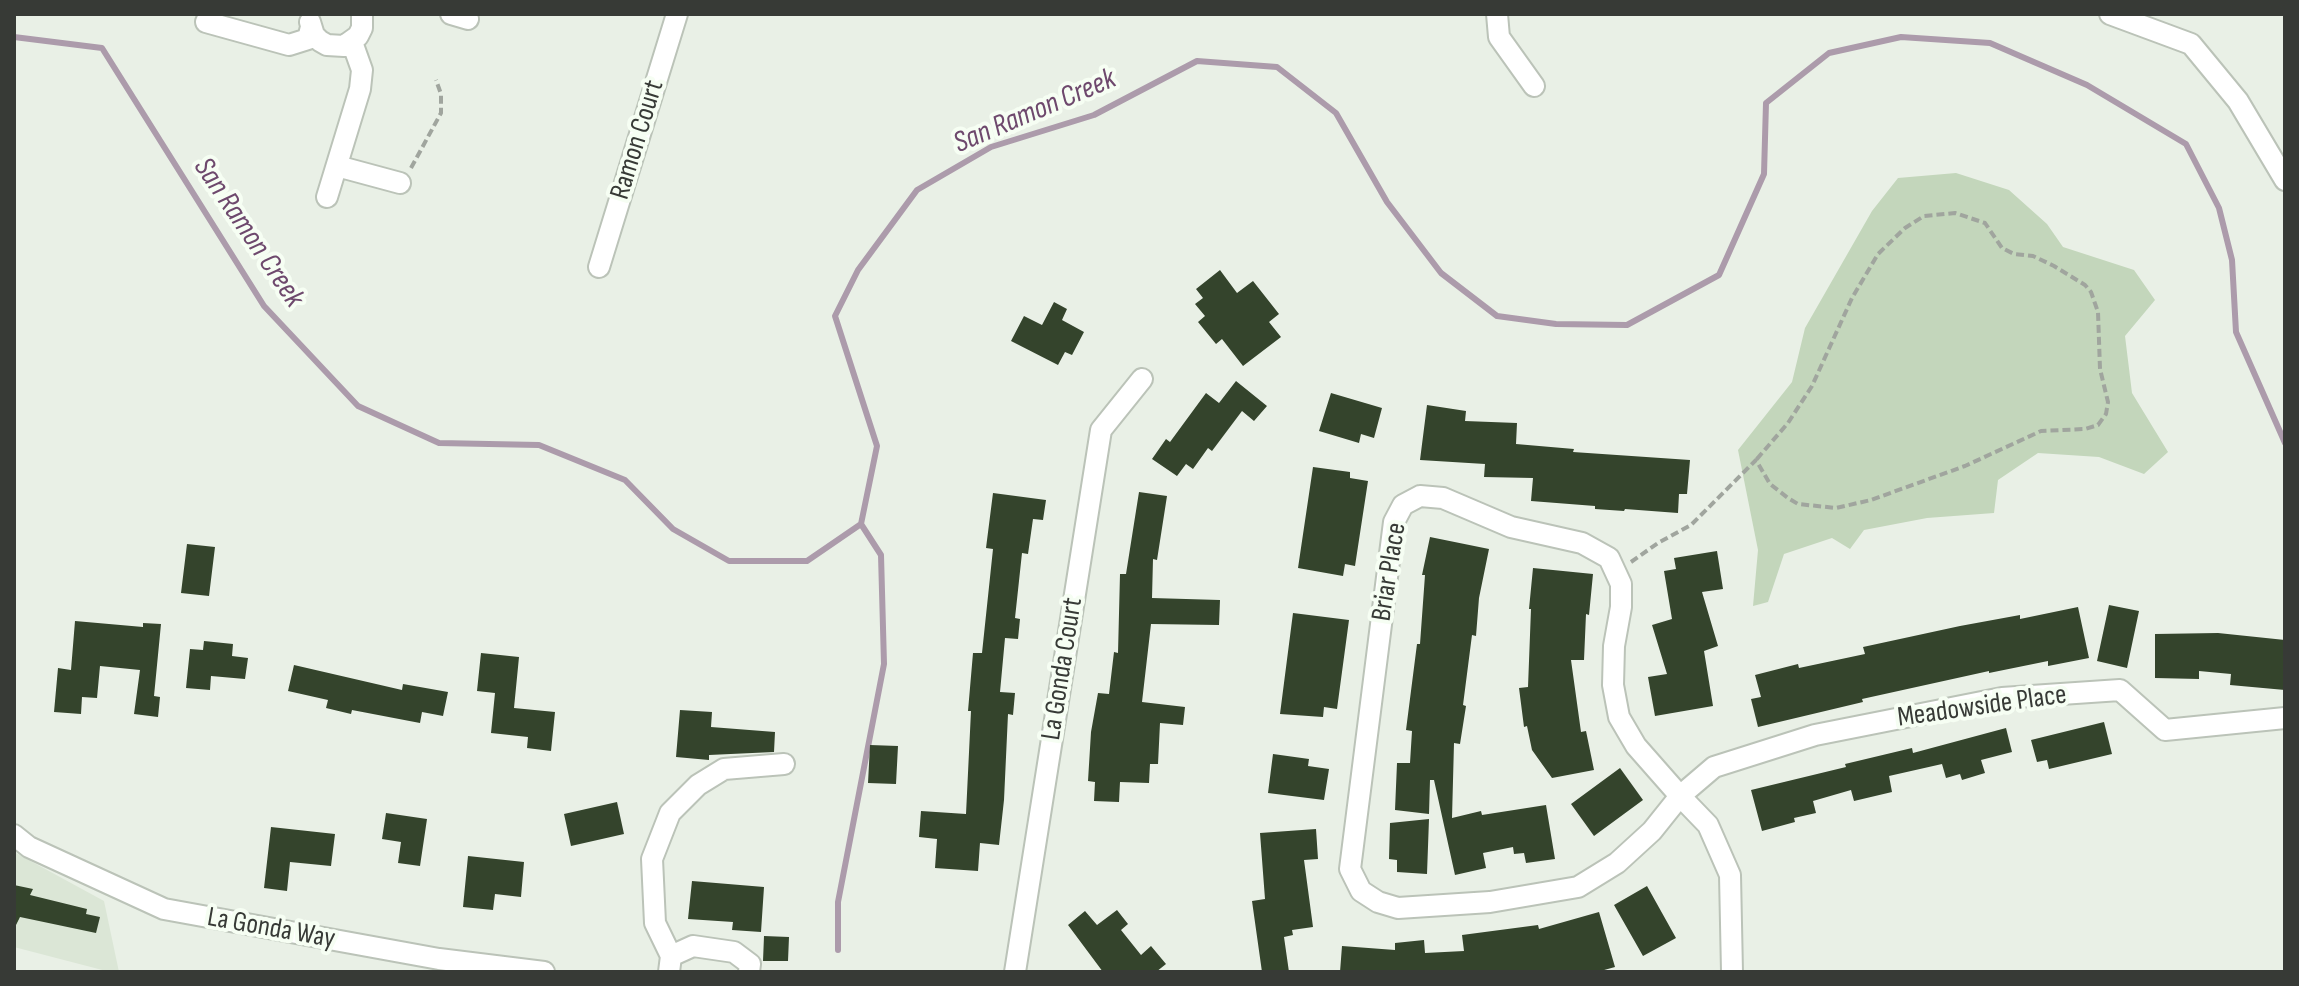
<!DOCTYPE html>
<style>
body{margin:0}
#map{position:relative;width:2299px;height:986px;overflow:hidden;background:#e9f0e6;font-family:"Sofia Sans Condensed",sans-serif}
canvas{display:block}
.frame{position:absolute;inset:0;border:16px solid #373a36;pointer-events:none}
</style>
<div id="map">
<canvas width="2299" height="986"></canvas>
<div class="frame"></div>
</div>
<script>
const g = document.querySelector('canvas').getContext('2d');
g.lineJoin = 'round';
function fillPath(path, color) {
  g.fillStyle = color;
  g.fill(path, 'evenodd');
}
function poly(rows) {
  const path = new Path2D();
  for (const r of rows) {
    path.moveTo(r[0], r[1]);
    for (let i = 2; i < r.length; i += 2) path.lineTo(r[i], r[i + 1]);
  }
  return path;
}
function stroke(path, color, width, dash) {
  g.strokeStyle = color;
  g.lineWidth = width;
  g.lineCap = dash ? 'butt' : 'round';
  g.setLineDash(dash || []);
  g.stroke(path);
}
function label(font, color, halo, rows, align = 'center') {
  g.font = font + ' "Sofia Sans Condensed",sans-serif';
  g.lineWidth = 8;
  g.setLineDash([]);
  g.textBaseline = 'middle';
  g.strokeStyle = halo;
  g.fillStyle = color;
  for (const [text, x, y, turn = 0] of rows) {
    g.save();
    g.translate(x, y);
    g.rotate((+turn || 0) * Math.PI / 180);
    g.textAlign = isNaN(turn) ? turn : align;
    if (halo) g.strokeText(text, 0, 0);
    g.fillText(text, 0, 0);
    g.restore();
  }
}
fillPath(poly([
 [14,852,104,901,119,972,110,972,14,947]
]), '#dbe6d6');
fillPath(poly([
 [1956,173,2009,190,2047,224,2063,247,2134,270,2155,300,2125,336,2132,393,2168,452,2144,474,2099,457,2038,453,1998,480,1994,513,1927,518,1864,530,1850,549,1832,538,1784,554,1768,602,1753,606,1758,550,1738,450,1792,382,1805,328,1872,211,1898,178]
]), '#c3d6bb');
stroke(poly([
 [14,37,102,48,264,306,358,406,439,443,539,445,625,480,673,529,729,561,807,561,861,524,877,446,835,316,858,270,917,190,991,147,1094,115,1197,61,1277,67,1336,113,1387,202,1441,273,1497,316,1556,324,1627,325,1719,275,1764,174,1766,103,1829,53,1901,37,1990,43,2087,85,2186,144,2219,208,2232,260,2236,332,2285,443],
 [838,950,838,902,884,664,881,555,861,524]
]), '#ac9bab', 6);
fillPath(poly([
 [1220,270,1237,293,1253,281,1279,314,1269,322,1281,337,1243,366,1222,339,1216,344,1198,322,1205,316,1195,304,1203,298,1196,289],
 [1054,302,1067,309,1062,320,1084,332,1072,355,1065,352,1058,365,1011,341,1024,316,1042,325],
 [1236,381,1267,406,1254,421,1242,411,1212,451,1208,448,1193,469,1186,464,1177,476,1152,459,1166,439,1170,442,1206,393,1219,403],
 [1331,393,1382,408,1374,438,1361,434,1359,443,1319,431],
 [1427,405,1466,411,1465,421,1517,423,1516,444,1574,449,1573,452,1690,460,1687,494,1679,494,1678,513,1625,509,1624,511,1595,509,1595,506,1531,501,1533,478,1484,477,1485,464,1420,460],
 [1313,467,1350,472,1350,478,1368,481,1355,566,1345,564,1343,576,1298,568],
 [1139,492,1167,496,1157,560,1153,559,1152,598,1220,600,1219,625,1151,624,1142,702,1185,707,1183,725,1160,723,1158,764,1150,764,1149,783,1120,782,1119,802,1094,801,1095,782,1088,781,1091,732,1098,693,1109,694,1114,652,1118,653,1120,574,1126,574],
 [993,493,1046,500,1043,520,1033,519,1028,554,1022,553,1015,618,1020,619,1018,639,1005,638,1000,692,1015,693,1013,715,1008,714,1004,800,999,845,980,843,978,871,935,868,937,839,919,837,921,811,966,814,971,711,968,711,973,653,982,653,993,549,986,548],
 [1430,537,1489,549,1479,598,1476,636,1472,635,1463,705,1466,706,1460,744,1454,743,1452,818,1481,811,1482,815,1546,805,1555,859,1526,863,1524,853,1514,854,1513,847,1483,853,1486,868,1455,875,1434,780,1430,780,1429,814,1395,810,1397,763,1410,763,1412,731,1406,730,1417,644,1420,644,1425,575,1422,575],
 [187,544,215,547,209,596,181,593],
 [1717,551,1723,589,1702,592,1718,646,1704,651,1713,706,1655,716,1648,677,1667,674,1652,625,1672,619,1664,571,1676,569,1674,558],
 [1533,568,1593,574,1589,615,1586,614,1584,660,1571,660,1581,732,1586,731,1594,770,1552,778,1532,750,1527,726,1524,727,1519,688,1528,687,1531,609,1529,609],
 [2109,605,2139,611,2127,668,2097,661],
 [2078,607,2089,658,2048,666,2048,661,1989,673,1989,671,1862,699,1863,702,1758,727,1751,699,1761,697,1755,675,1798,664,1799,668,1865,654,1863,647,1960,626,2020,615,2020,619],
 [1293,613,1349,620,1337,709,1324,707,1323,717,1280,714],
 [75,621,143,627,143,623,161,624,154,696,160,697,158,717,134,714,140,670,100,666,97,698,82,697,81,714,54,712,58,668,71,670],
 [2218,633,2285,640,2285,690,2230,685,2231,674,2199,671,2199,679,2155,678,2155,634],
 [204,641,233,644,232,656,248,658,245,679,211,676,210,690,186,688,190,649,203,650],
 [481,653,519,657,514,708,555,712,551,751,527,748,528,737,491,733,495,693,477,691],
 [294,665,402,690,403,684,448,692,443,716,422,712,420,723,352,710,351,714,326,708,328,700,288,691],
 [680,710,712,712,711,727,775,732,774,752,709,755,709,760,676,757],
 [2104,722,2112,754,2049,769,2047,760,2037,762,2031,740],
 [2006,728,2012,752,1981,760,1985,773,1962,780,1960,774,1946,778,1942,764,1889,776,1892,792,1854,801,1851,790,1813,801,1816,813,1794,818,1795,822,1762,831,1751,790,1846,767,1845,764,1912,748,1913,753],
 [870,745,898,746,896,784,868,783],
 [1273,754,1309,759,1308,766,1329,769,1324,800,1268,793],
 [1620,768,1643,800,1594,836,1571,804],
 [617,802,624,834,571,846,564,814],
 [386,813,427,819,420,866,398,863,401,842,382,839],
 [1429,819,1427,874,1397,872,1397,860,1389,859,1390,823],
 [271,827,335,834,331,866,290,862,287,891,264,888],
 [1316,829,1318,859,1304,860,1313,927,1292,930,1293,935,1284,937,1289,972,1262,972,1252,901,1265,899,1260,833],
 [468,856,524,862,521,897,495,894,493,910,463,907],
 [692,881,764,887,761,932,732,930,733,922,688,919],
 [14,885,33,889,30,895,87,909,86,914,100,917,96,933,20,917,14,929],
 [1647,886,1676,938,1643,956,1614,905],
 [1117,910,1128,924,1121,930,1141,955,1151,946,1166,964,1156,972,1103,972,1068,925,1085,911,1097,925],
 [1599,912,1615,967,1597,972,1340,972,1342,946,1395,950,1395,943,1424,940,1425,953,1464,951,1462,935,1538,925,1539,929],
 [764,936,789,937,788,961,763,961]
]), '#34442c');
const minor = poly([
 [451,14,468,19],
 [1497,14,1499,37,1534,86],
 [2110,14,2191,44,2238,101,2285,180],
 [206,22,289,45,308,39,311,27],
 [310,22,314,35,320,41,327,45,344,46,358,36,362,28,362,14],
 [337,166,400,183],
 [327,197,360,89,362,70,352,42],
 [599,267,677,14],
 [1420,496,1443,498,1511,527,1582,543,1609,558,1621,584,1621,607,1614,646,1613,685,1619,717,1636,746,1680,796,1652,831,1617,863,1578,887,1490,902,1398,908,1378,902,1361,891,1350,869,1394,522,1403,505,1420,496],
 [14,835,29,847,164,909,439,959,544,972],
 [671,956,655,923,652,859,670,813,698,785,724,769,784,764],
 [669,972,671,956,693,946,734,952,750,964,749,972],
 [1015,972,1101,430,1142,379],
 [1732,972,1730,875,1708,825,1680,796,1714,767,1815,735,2002,698,2120,690,2165,730,2285,718]
]);
stroke(minor, '#bbc3b8', 24);
stroke(poly([
 [411,168,441,113,441,94,436,80],
 [1631,562,1658,543,1691,525,1756,460,1770,484,1788,498,1798,504,1836,508,1871,500,1965,466,2041,431,2085,429,2098,425,2106,414,2108,402,2100,369,2098,312,2091,292,2085,285,2054,266,2033,256,2014,254,2002,248,1985,223,1955,213,1924,216,1905,228,1878,254,1852,298,1812,386,1788,423,1756,460]
]), '#a0a59e', 4, [8, 4]);
stroke(minor, '#fff', 20);
label('28px', '#373a36', '#f6fef3', [
 ["Ramon Court",638,140,-73],
 ["Briar Place",1390,572,-81],
 ["La Gonda Court",1063,669,-81],
 ["Meadowside Place",1982,707,-8],
 ["La Gonda Way",271,929,10]
]);
label('italic 30px', '#6e496d', '#f6fef3', [
 ["San Ramon Creek",1035,112,-23],
 ["San Ramon Creek",248,233,56]
]);
</script>
